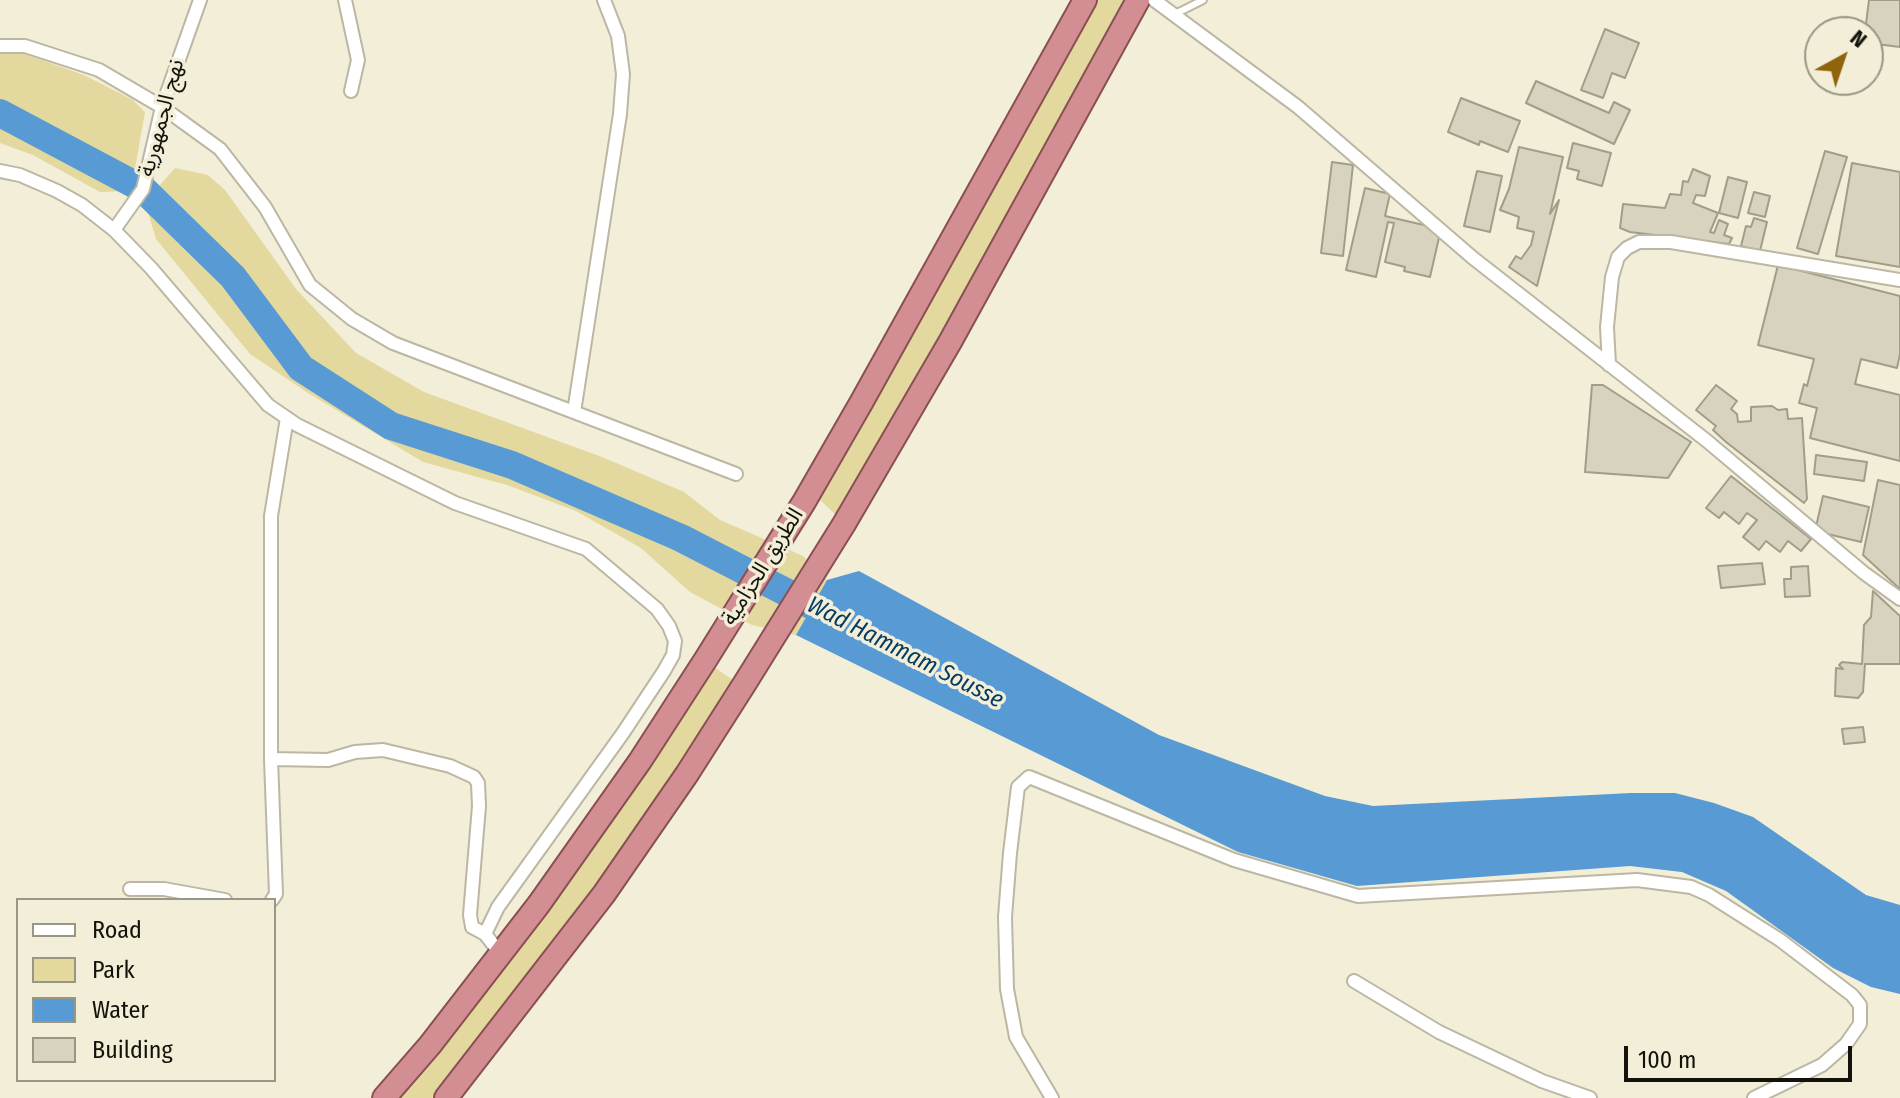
<!DOCTYPE html>
<meta charset="utf-8">
<style>
body{margin:0}
#map{position:relative;width:1900px;height:1098px;overflow:hidden;background:#f2eed8;font-family:"Fira Sans Condensed",sans-serif}
canvas{display:block}
.legend{position:absolute;left:16px;top:898px;width:260px;height:184px;box-sizing:border-box;background:#f2eed8;border:2px solid #999686;margin:0;padding:10px 14px;list-style:none;font-size:24px;color:#13120b}
.legend li{display:flex;align-items:center;gap:16px;height:40px}
.legend b{width:40px;border:2px solid #999686}
.north{position:absolute;left:1804px;top:16px;width:80px;height:80px;box-sizing:border-box;background:#f2eed8;border:2px solid #999686;border-radius:50%;rotate:40deg;font-size:22px;font-weight:700;line-height:32px;text-align:center;color:#13120b}
.north::after{content:'';display:block;margin:auto;width:28px;height:36px;background:#90640d;clip-path:polygon(50% 0,100% 100%,50% 72%,0 100%)}
.scale{position:absolute;left:1624px;top:1046px;width:228px;height:36px;box-sizing:border-box;border:4px solid #13120b;border-top:0;padding-left:10px;font-size:24px;line-height:28px;white-space:nowrap;color:#13120b;-webkit-text-stroke:6px #f2eed8;paint-order:stroke}
</style>
<div id="map">
<canvas width="1900" height="1098"></canvas>
<ul class="legend">
<li><b style="height:10px;background:#fff"></b>Road</li>
<li><b style="height:22px;background:#e3d89e"></b>Park</li>
<li><b style="height:22px;background:#579ad4"></b>Water</li>
<li><b style="height:22px;background:#d7d3be"></b>Building</li>
</ul>
<div class="north">N</div>
<div class="scale">100 m</div>
</div>
<script>
const g = document.querySelector('canvas').getContext('2d');
g.lineJoin = 'round';
function fillPath(path, color) {
  g.fillStyle = color;
  g.fill(path, 'evenodd');
}
function poly(rows) {
  const path = new Path2D();
  for (const r of rows) {
    path.moveTo(r[0], r[1]);
    for (let i = 2; i < r.length; i += 2) path.lineTo(r[i], r[i + 1]);
  }
  return path;
}
function stroke(path, color, width, dash) {
  g.strokeStyle = color;
  g.lineWidth = width;
  g.lineCap = dash ? 'butt' : 'round';
  g.setLineDash(dash || []);
  g.stroke(path);
}
function label(font, color, halo, rows, align = 'center') {
  g.font = font + ' "Fira Sans Condensed","Noto Sans Arabic",sans-serif';
  g.lineWidth = 7;
  g.setLineDash([]);
  g.textBaseline = 'middle';
  g.strokeStyle = halo;
  g.fillStyle = color;
  for (const [text, x, y, turn = 0] of rows) {
    g.save();
    g.translate(x, y);
    g.rotate((+turn || 0) * Math.PI / 180);
    g.textAlign = isNaN(turn) ? turn : align;
    if (halo) g.strokeText(text, 0, 0);
    g.fillText(text, 0, 0);
    g.restore();
  }
}
fillPath(poly([
 [1097,0,1128,0,900,410,838,517,817,497],
 [0,53,22,53,84,75,133,100,145,112,131,191,100,192,33,155,0,143],
 [175,168,208,175,225,190,296,289,356,353,424,392,602,457,684,492,720,520,803,556,827,580,796,635,752,625,690,592,641,548,576,511,507,485,423,462,308,393,250,354,156,239,145,202],
 [714,667,736,682,603,878,432,1098,395,1098,509,961,580,863]
]), '#e3d89e');
fillPath(poly([
 [859,571,1159,735,1325,796,1373,806,1631,793,1675,793,1714,803,1753,817,1866,895,1900,905,1900,994,1871,987,1833,968,1726,891,1682,872,1630,866,1357,886,1238,852,796,635,827,580]
]), '#579ad4');
stroke(poly([
 [0,113,143,189,233,277,301,368,391,426,512,465,681,538,844,622]
]), '#579ad4', 28);
const building = poly([
 [1869,0,1900,0,1900,47,1868,43,1868,32,1865,32,1869,0],
 [1605,29,1639,43,1625,78,1612,73,1603,98,1581,90,1605,29],
 [1536,81,1609,113,1614,102,1630,110,1614,144,1526,103,1536,81],
 [1461,98,1520,121,1508,152,1480,141,1479,145,1448,132,1461,98],
 [1573,143,1611,153,1602,186,1577,179,1579,171,1567,168,1573,143],
 [1519,147,1563,157,1550,214,1559,200,1537,286,1509,267,1516,256,1521,259,1531,245,1534,232,1517,228,1519,217,1500,210,1509,189,1519,147],
 [1825,151,1847,157,1818,254,1797,248,1825,151],
 [1332,162,1353,165,1343,256,1321,253,1332,162],
 [1852,163,1900,172,1900,267,1836,256,1852,163],
 [1693,169,1710,176,1705,196,1696,195,1693,203,1718,213,1710,232,1714,233,1719,220,1728,224,1724,235,1732,238,1729,244,1630,232,1620,228,1623,204,1665,208,1670,194,1681,195,1683,181,1688,182,1693,169],
 [1477,171,1502,176,1490,232,1464,226,1477,171],
 [1728,177,1747,182,1738,218,1719,213,1728,177],
 [1365,188,1390,194,1385,216,1441,229,1430,277,1404,271,1405,267,1385,262,1394,223,1388,222,1376,277,1346,270,1365,188],
 [1754,192,1770,196,1765,217,1748,213,1754,192],
 [1754,218,1767,222,1760,251,1741,246,1746,226,1751,227,1754,218],
 [1778,265,1900,296,1900,354,1897,368,1861,359,1855,384,1900,395,1900,461,1810,438,1817,408,1799,403,1804,384,1807,386,1814,359,1758,345,1778,265],
 [1592,385,1603,385,1691,442,1668,478,1585,472,1592,385],
 [1716,385,1737,401,1731,409,1737,414,1738,422,1751,421,1751,407,1772,406,1778,410,1787,409,1788,419,1802,418,1807,499,1804,503,1726,442,1713,430,1716,426,1696,410,1716,385],
 [1816,455,1867,462,1864,481,1814,474,1816,455],
 [1731,476,1811,539,1801,551,1788,541,1780,552,1766,541,1759,550,1743,537,1757,520,1747,513,1739,524,1724,512,1719,518,1706,508,1731,476],
 [1878,480,1900,485,1900,589,1863,555,1878,480],
 [1823,496,1869,507,1861,542,1815,531,1823,496],
 [1762,563,1765,584,1721,588,1718,566,1762,563],
 [1808,566,1810,596,1785,597,1784,579,1791,579,1791,567,1808,566],
 [1873,591,1900,616,1900,664,1865,664,1863,692,1858,698,1835,696,1836,668,1843,669,1839,665,1842,662,1862,664,1864,625,1871,617,1873,591],
 [1863,727,1865,742,1844,744,1842,729,1863,727]
]);
fillPath(building, '#d7d3be');
stroke(building, '#a19d89', 2);
const service = poly([
 [1173,15,1203,0]
]);
const minor = poly([
 [345,0,358,60,351,91],
 [1154,0,1298,107,1473,258,1707,441,1864,573,1900,599],
 [0,46,25,46,99,70,162,107,220,149,265,207,310,285,352,319,393,343,736,474],
 [0,171,20,175,57,191,82,205,114,230,151,268,268,405,297,425,455,503,586,549,657,609,669,626,675,641,673,655,664,671,623,733,498,907,485,934,500,953],
 [114,230,143,189,162,107,200,0],
 [1609,365,1607,327,1612,277,1618,257,1627,248,1639,242,1671,242,1900,280],
 [574,412,620,114,623,74,618,36,604,0],
 [271,759,328,760,355,752,383,750,450,766,474,777,478,783,479,806,470,915,472,927,485,934],
 [130,889,164,889,225,900],
 [272,900,276,894,271,759,271,516,287,418],
 [1354,981,1439,1032,1542,1081,1590,1098],
 [1052,1098,1016,1037,1007,989,1005,917,1010,853,1018,787,1029,777,1234,860,1358,896,1637,880,1691,887,1709,895,1780,940,1852,995,1860,1005,1860,1024,1846,1044,1822,1065,1754,1098]
]);
const trunk = poly([
 [384,1098,430,1045,539,904,640,761,706,659,804,502,861,403,1085,0],
 [446,1098,604,894,687,774,745,683,844,524,950,342,1138,0]
]);
stroke(service, '#bbb7a3', 10);
stroke(minor, '#bbb7a3', 16);
stroke(trunk, '#895052', 26);
stroke(service, '#fff', 6);
stroke(minor, '#fff', 12);
stroke(trunk, '#d38e94', 22);
label('22px', '#13120b', '#f2eed8', [
 ["نهج الجمهورية",162,118,-75],
 ["الطريق الحزامية",763,567,-58]
]);
label('italic 24px', '#073c62', '#f2eed8', [
 ["Wad Hammam Sousse",905,653,27]
]);
</script>
